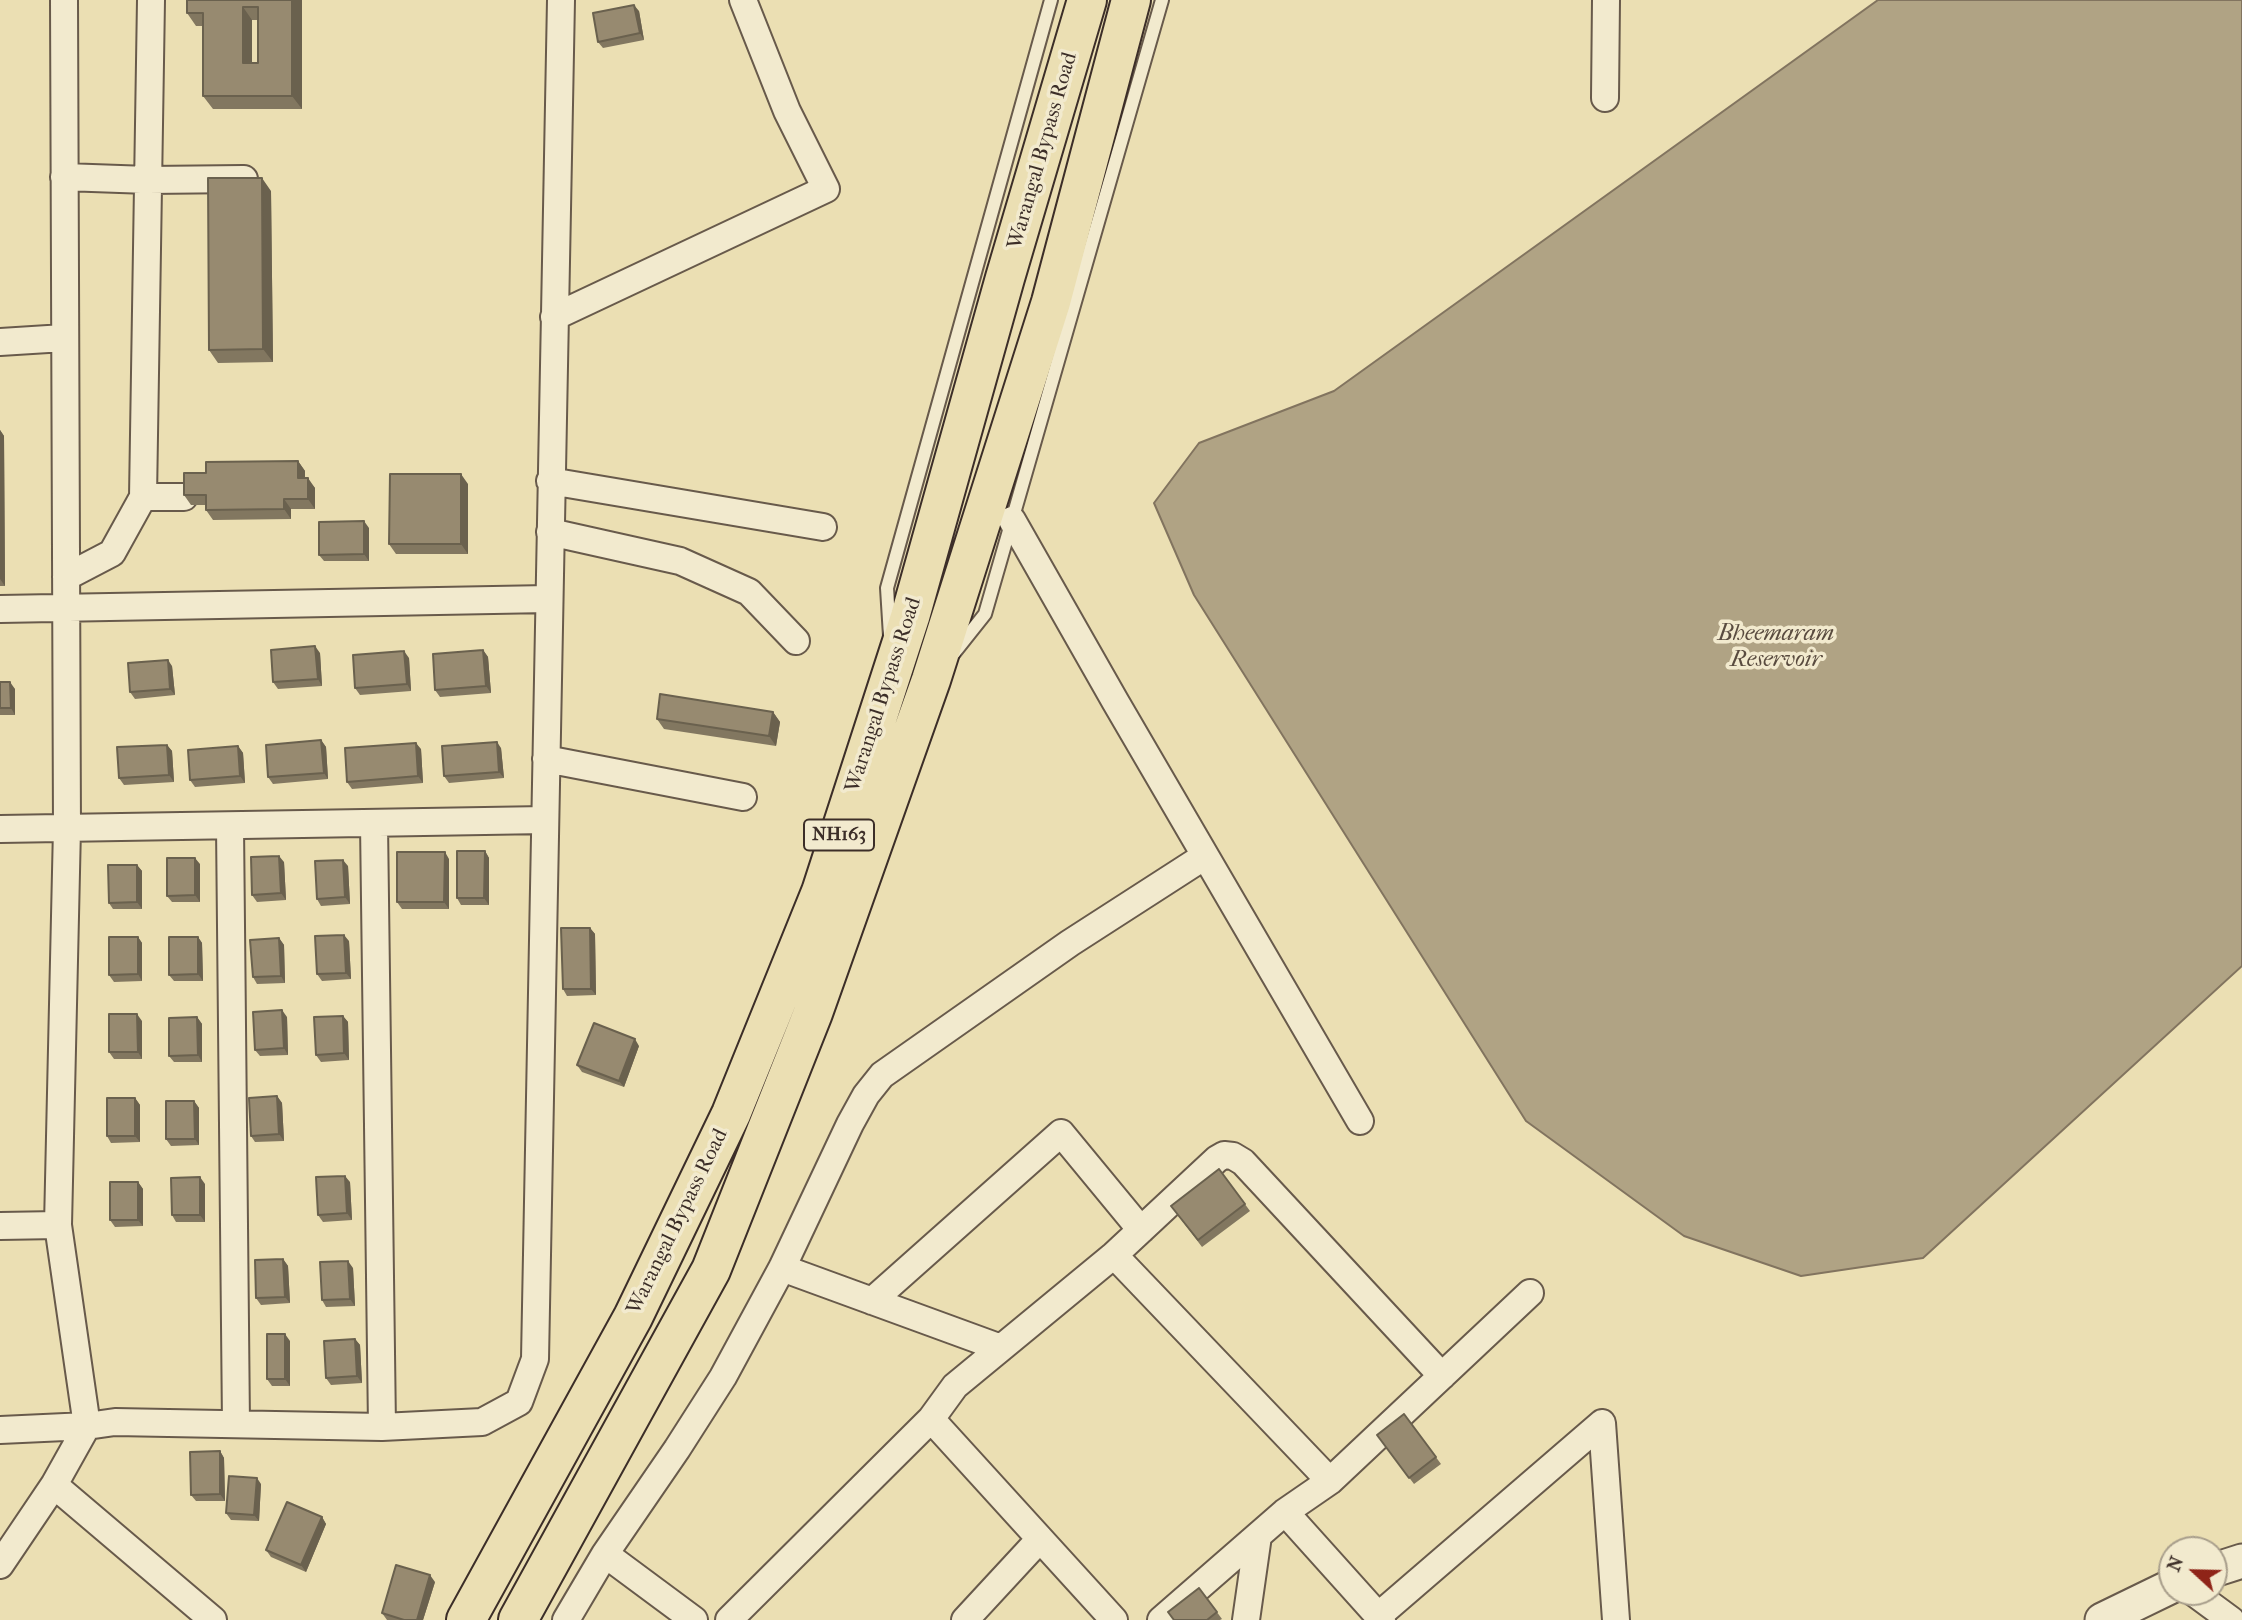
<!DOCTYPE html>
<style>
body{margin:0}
#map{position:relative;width:2242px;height:1620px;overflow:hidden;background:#ebdfb3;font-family:"IM FELL French Canon",serif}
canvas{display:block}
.north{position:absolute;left:2158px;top:1536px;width:70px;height:70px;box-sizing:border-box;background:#f2eace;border:2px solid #a99f8c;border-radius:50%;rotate:292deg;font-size:19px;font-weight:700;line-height:28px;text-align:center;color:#3c2e28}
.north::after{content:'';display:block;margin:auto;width:24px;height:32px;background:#8f2418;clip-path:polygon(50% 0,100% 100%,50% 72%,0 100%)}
</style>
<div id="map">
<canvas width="2242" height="1620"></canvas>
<div class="north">N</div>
</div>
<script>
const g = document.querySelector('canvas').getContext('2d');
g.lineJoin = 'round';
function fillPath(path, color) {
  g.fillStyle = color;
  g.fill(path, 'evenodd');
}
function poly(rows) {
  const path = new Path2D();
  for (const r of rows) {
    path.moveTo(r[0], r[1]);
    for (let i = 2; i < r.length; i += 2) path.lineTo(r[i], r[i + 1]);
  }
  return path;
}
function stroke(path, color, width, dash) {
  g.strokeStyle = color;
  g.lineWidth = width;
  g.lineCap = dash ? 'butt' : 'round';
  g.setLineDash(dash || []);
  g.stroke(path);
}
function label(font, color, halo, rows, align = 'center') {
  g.font = font + ' "IM FELL French Canon",serif';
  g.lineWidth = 7;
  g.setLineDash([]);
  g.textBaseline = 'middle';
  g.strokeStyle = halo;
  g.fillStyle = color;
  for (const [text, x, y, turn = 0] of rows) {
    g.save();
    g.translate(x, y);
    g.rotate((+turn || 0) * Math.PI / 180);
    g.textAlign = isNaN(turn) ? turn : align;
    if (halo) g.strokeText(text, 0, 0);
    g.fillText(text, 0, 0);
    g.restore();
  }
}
const water = poly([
 [1878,0,2242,0,2242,966,1923,1258,1801,1276,1684,1236,1526,1121,1194,595,1154,503,1199,443,1334,391,1878,0]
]);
fillPath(water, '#b0a384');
stroke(water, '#82745f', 2);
const service = poly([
 [890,636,887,588,1051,0],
 [954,653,985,614,1162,0]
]);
const minor = poly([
 [1605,98,1606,0],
 [64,177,148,180,244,179],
 [554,317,826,189,787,111,743,0],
 [0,342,64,338],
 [550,481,823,527],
 [143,497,184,497],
 [1012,520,1115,701,1360,1121],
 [550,532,680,561,749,592,796,641],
 [66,577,112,553,143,497,151,0],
 [0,609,548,599],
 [546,759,743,797],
 [374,824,382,1427],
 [230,826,236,1424],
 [0,829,545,820],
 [0,1226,58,1225],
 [1114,1255,1330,1481],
 [782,1268,1001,1348],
 [872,1301,1061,1133,1141,1230],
 [931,1419,1114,1620],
 [0,1430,87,1426,115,1422,382,1427,482,1422,519,1402,535,1359,561,0],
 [54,1485,213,1620],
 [1285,1512,1382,1620],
 [605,1554,694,1620],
 [0,1565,54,1485,87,1426,58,1225,67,828,64,0],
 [2193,1592,2231,1620],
 [1378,1616,1602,1423,1616,1620],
 [566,1620,605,1554,677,1449,723,1377,782,1268,850,1124,866,1095,882,1075,1070,943,1205,856],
 [729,1620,931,1419,955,1386,1114,1255,1217,1159,1224,1155,1233,1156,1243,1162,1442,1376],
 [965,1620,1039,1540],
 [1161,1620,1285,1512,1330,1481,1530,1293],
 [1246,1620,1258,1536]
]);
const tertiary = poly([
 [2214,1570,2242,1561],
 [2102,1620,2172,1586]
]);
const trunk = poly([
 [466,1620,633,1317,731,1114,821,892,910,617,1005,278,1087,0],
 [518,1620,711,1270,813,1013,931,680,1051,302,1131,0]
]);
stroke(service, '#685a4b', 16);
stroke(minor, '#685a4b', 30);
stroke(tertiary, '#685a4b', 37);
stroke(trunk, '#3c2e28', 42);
stroke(service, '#f2eace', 12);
stroke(minor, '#f2eace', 26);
stroke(tertiary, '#f2eace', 33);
stroke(trunk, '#ebdfb3', 38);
fillPath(poly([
 [302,0,302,109,213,109,203,96,203,26,196,26,187,13],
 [252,20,258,20,258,63,252,63],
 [639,11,644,40,603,48,598,42],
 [271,191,273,362,218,363,209,350],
 [0,430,4,436,5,586,0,586],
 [298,461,305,471,305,478,315,488,315,509,291,509,291,519,213,520,206,510,206,505,191,505,184,495,206,473],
 [468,484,468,554,396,554,389,544],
 [369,528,369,561,324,561,319,555],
 [483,650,488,657,491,693,440,697,435,690],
 [320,653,322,686,278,689,273,682],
 [409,658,411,691,360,695,355,688],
 [172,666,175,695,135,699,130,692],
 [0,682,15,689,15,715,0,715],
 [773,712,780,722,776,746,664,729,657,719],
 [321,740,326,747,328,779,273,784,268,777],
 [167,745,172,751,174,782,124,785,119,778],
 [238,746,243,753,245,783,195,787,190,780],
 [501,748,504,778,449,783,444,776],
 [421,749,423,783,352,789,347,782],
 [485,851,489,858,489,905,461,905,457,898],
 [449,859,449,909,402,909,397,902],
 [284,862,286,900,257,902,252,895],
 [200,864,200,902,172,902,167,896],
 [137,865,142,871,142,909,113,909,109,903],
 [348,866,350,904,321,906,317,899],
 [590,928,595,934,596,995,567,996,563,989],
 [138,937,142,943,142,981,114,982,109,975],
 [198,937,202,943,203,981,174,981,169,975],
 [279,938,284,945,285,983,257,984,253,977],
 [349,941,351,979,322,981,317,974],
 [343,1016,348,1022,349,1060,321,1062,316,1055],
 [197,1017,202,1024,202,1062,174,1062,169,1056],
 [287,1017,288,1055,260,1056,255,1050],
 [142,1021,142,1059,114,1059,109,1052],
 [639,1046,624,1087,582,1072,577,1065],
 [277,1096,282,1103,284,1141,255,1142,251,1136],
 [135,1098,140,1105,140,1142,111,1143,107,1136],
 [194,1101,199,1108,199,1145,171,1146,166,1139],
 [1219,1169,1250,1211,1202,1247,1171,1206],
 [138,1182,143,1189,143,1226,115,1227,110,1220],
 [350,1182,352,1220,323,1222,318,1215],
 [205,1184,205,1222,176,1222,172,1215],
 [283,1259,288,1266,290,1303,261,1305,256,1298],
 [353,1268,355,1306,326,1307,322,1300],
 [355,1339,360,1345,362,1383,331,1385,326,1378],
 [290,1341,290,1386,272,1386,267,1379],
 [1404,1414,1441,1464,1414,1484,1377,1435],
 [220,1451,224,1458,225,1501,196,1501,191,1495],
 [261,1484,259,1521,231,1520,226,1513],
 [322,1517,326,1524,306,1572,271,1557,266,1550],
 [435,1582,423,1620,387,1620,382,1613],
 [1199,1588,1222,1619,1220,1620,1174,1620]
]), '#827760');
fillPath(poly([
 [292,0,302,0,302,109,292,96],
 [634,5,639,11,644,40,640,33],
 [243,7,252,20,252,76,243,63],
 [262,178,271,191,273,362,263,349],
 [0,430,4,436,5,586,0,579],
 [298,461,305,471,305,488,298,478],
 [461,474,468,484,468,554,461,544],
 [308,478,315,488,315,509,308,499],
 [284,499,291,509,291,519,284,509],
 [364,521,369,528,369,561,364,554],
 [315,646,320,653,322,686,318,679],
 [483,650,488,657,491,693,486,686],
 [404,651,409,658,411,691,407,684],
 [168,660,172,666,175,695,170,689],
 [10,682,15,689,15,715,11,708],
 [773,712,780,722,776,746,769,736],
 [321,740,326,747,328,779,324,773],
 [497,742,501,748,504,778,499,772],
 [416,743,421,749,423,783,418,776],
 [167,745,172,751,174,782,169,775],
 [238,746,243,753,245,783,240,776],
 [485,851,489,858,489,905,484,898],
 [445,852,449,859,449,909,444,902],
 [279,856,284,862,286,900,281,893],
 [195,858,200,864,200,902,195,895],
 [343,860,348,866,350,904,345,897],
 [137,865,142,871,142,909,137,902],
 [590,928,595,934,596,995,591,989],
 [344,935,349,941,351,979,346,973],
 [138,937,142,943,142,981,138,974],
 [198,937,202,943,203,981,198,974],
 [279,938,284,945,285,983,281,976],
 [282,1010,287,1017,288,1055,284,1048],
 [137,1014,142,1021,142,1059,138,1052],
 [343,1016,348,1022,349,1060,344,1053],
 [197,1017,202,1024,202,1062,198,1055],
 [635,1039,639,1046,624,1087,619,1081],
 [277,1096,282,1103,284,1141,279,1134],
 [135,1098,140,1105,140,1142,135,1136],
 [194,1101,199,1108,199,1145,195,1139],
 [345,1176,350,1182,352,1220,347,1213],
 [200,1177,205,1184,205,1222,200,1215],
 [138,1182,143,1189,143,1226,138,1220],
 [283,1259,288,1266,290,1303,285,1297],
 [348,1261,353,1268,355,1306,350,1299],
 [285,1334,290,1341,290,1386,285,1379],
 [355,1339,360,1345,362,1383,357,1376],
 [220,1451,224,1458,225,1501,220,1494],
 [257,1478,261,1484,259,1521,254,1515],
 [322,1517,326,1524,306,1572,301,1565],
 [430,1575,435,1582,423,1620,417,1620]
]), '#6a614e');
const building = poly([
 [187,0,292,0,292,96,203,96,203,13,187,13,187,0],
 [243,7,258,7,258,63,243,63,243,7],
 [634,5,640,33,598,42,593,13,634,5],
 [208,178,262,178,263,349,209,350,208,178],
 [298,461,298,478,308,478,308,499,284,499,284,509,206,510,206,495,184,495,184,473,206,473,206,462,298,461],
 [390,474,461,474,461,544,389,544,390,474],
 [364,521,364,554,319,555,319,522,364,521],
 [315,646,318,679,273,682,271,650,315,646],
 [483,650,486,686,435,690,433,654,483,650],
 [404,651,407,684,355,688,353,655,404,651],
 [168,660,170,689,130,692,128,663,168,660],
 [0,682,10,682,11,708,0,708,0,682],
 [660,694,773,712,769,736,657,719,660,694],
 [321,740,324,773,268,777,266,745,321,740],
 [497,742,499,772,444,776,442,746,497,742],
 [416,743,418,776,347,782,345,748,416,743],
 [167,745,169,775,119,778,117,747,167,745],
 [238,746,240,776,190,780,188,750,238,746],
 [457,851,485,851,484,898,457,898,457,851],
 [397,852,445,852,444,902,397,902,397,852],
 [279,856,281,893,252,895,251,857,279,856],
 [167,858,195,858,195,895,167,896,167,858],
 [343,860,345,897,317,899,315,861,343,860],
 [108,865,137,865,137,902,109,903,108,865],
 [561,928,590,928,591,989,563,989,561,928],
 [344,935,346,973,317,974,315,936,344,935],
 [109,937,138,937,138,974,109,975,109,937],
 [169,937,198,937,198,974,169,975,169,937],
 [279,938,281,976,253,977,250,940,279,938],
 [282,1010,284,1048,255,1050,253,1012,282,1010],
 [109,1014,137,1014,138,1052,109,1052,109,1014],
 [343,1016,344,1053,316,1055,314,1017,343,1016],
 [197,1017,198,1055,169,1056,169,1018,197,1017],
 [594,1023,635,1039,619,1081,577,1065,594,1023],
 [277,1096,279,1134,251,1136,249,1098,277,1096],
 [107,1098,135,1098,135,1136,107,1136,107,1098],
 [166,1101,194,1101,195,1139,166,1139,166,1101],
 [1219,1169,1245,1204,1198,1240,1171,1206,1219,1169],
 [345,1176,347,1213,318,1215,316,1177,345,1176],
 [200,1177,200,1215,172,1215,171,1178,200,1177],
 [110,1182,138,1182,138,1220,110,1220,110,1182],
 [283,1259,285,1297,256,1298,255,1260,283,1259],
 [348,1261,350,1299,322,1300,320,1262,348,1261],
 [267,1334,285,1334,285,1379,267,1379,267,1334],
 [355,1339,357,1376,326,1378,324,1341,355,1339],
 [1404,1414,1436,1457,1409,1478,1377,1435,1404,1414],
 [220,1451,220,1494,191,1495,190,1452,220,1451],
 [229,1476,257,1478,254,1515,226,1513,229,1476],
 [287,1502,322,1517,301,1565,266,1550,287,1502],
 [396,1565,430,1575,417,1620,404,1620,382,1613,396,1565],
 [1199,1588,1217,1612,1207,1620,1174,1620,1168,1612,1199,1588]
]);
fillPath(building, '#978a70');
stroke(building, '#6a614e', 2);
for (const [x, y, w] of [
 [839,835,70]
]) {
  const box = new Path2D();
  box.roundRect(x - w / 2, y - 15.5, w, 31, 5);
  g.fillStyle = '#f2eace';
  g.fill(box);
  stroke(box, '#3c2e28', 2);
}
label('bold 19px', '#3c2e28', null, [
 ["NH163",839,835]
]);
label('21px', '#3c2e28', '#f2eace', [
 ["Warangal Bypass Road",1043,151,-74],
 ["Warangal Bypass Road",884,695,-72],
 ["Warangal Bypass Road",678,1222,-64]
]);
label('italic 23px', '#594b3f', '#f2eace', [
 ["Bheemaram",1776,634],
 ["Reservoir",1776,660]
]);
</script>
